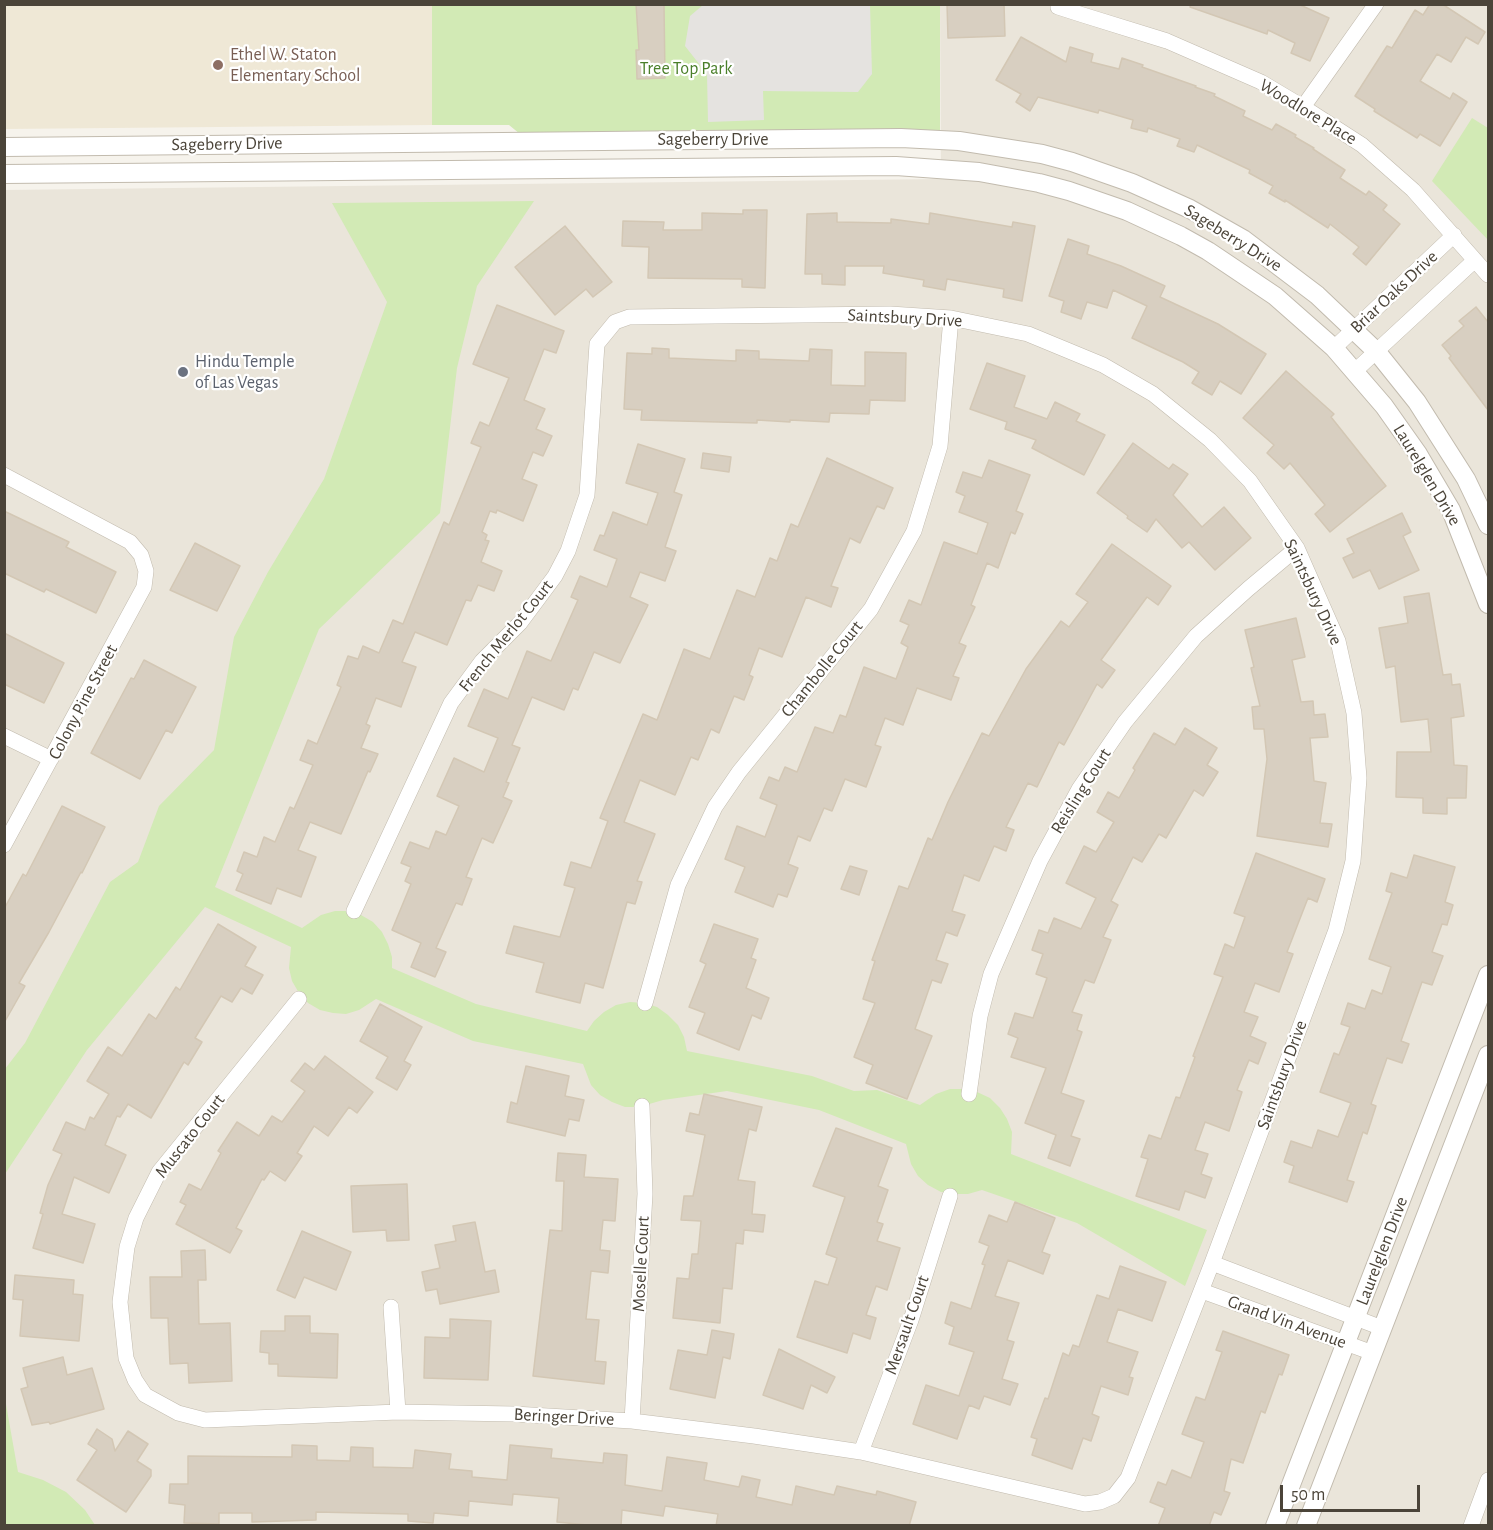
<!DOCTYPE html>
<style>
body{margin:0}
#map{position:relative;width:1493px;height:1530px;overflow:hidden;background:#f6f3ec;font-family:"Alegreya Sans",sans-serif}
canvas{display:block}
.frame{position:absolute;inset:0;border:6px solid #4b4439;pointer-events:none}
.scale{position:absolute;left:1280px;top:1485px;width:140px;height:27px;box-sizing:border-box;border:3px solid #4b4439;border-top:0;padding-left:8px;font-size:18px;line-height:21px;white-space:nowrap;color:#4b4439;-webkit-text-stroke:4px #fff;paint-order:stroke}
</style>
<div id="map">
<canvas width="1493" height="1530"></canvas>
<div class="frame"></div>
<div class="scale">50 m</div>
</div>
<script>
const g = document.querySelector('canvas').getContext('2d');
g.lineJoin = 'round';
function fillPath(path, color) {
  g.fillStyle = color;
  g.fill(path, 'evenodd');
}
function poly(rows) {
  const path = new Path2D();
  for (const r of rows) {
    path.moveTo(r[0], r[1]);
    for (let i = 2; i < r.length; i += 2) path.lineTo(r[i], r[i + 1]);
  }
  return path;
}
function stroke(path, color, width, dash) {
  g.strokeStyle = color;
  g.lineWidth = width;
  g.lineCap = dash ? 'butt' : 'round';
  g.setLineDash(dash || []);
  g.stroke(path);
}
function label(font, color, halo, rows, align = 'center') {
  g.font = font + ' "Alegreya Sans",sans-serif';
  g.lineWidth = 4.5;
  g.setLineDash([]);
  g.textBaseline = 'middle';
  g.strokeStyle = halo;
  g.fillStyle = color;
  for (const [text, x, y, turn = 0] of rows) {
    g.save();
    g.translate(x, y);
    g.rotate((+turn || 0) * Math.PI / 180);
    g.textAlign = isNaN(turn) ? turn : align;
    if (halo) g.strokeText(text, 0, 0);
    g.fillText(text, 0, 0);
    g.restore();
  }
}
fillPath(poly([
 [940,5,1488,5,1488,1525,5,1525,4,190,941,179]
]), '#eae5da');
fillPath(poly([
 [4,5,432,5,432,125,5,129]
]), '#efe8d6');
fillPath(poly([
 [432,5,940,5,940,131,520,134,509,125,432,125],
 [1472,118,1488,128,1488,240,1432,181],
 [534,201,477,286,457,368,440,513,319,629,215,887,302,928,321,915,335,911,348,911,361,915,373,922,382,932,388,944,392,957,392,968,476,1004,587,1031,594,1021,604,1012,616,1005,630,1002,644,1003,657,1007,668,1015,678,1025,684,1037,687,1051,812,1076,854,1091,877,1090,920,1105,936,1094,950,1089,964,1089,977,1092,990,1098,1000,1108,1007,1119,1012,1132,1011,1154,1207,1230,1185,1286,1077,1223,982,1190,968,1194,955,1194,941,1192,928,1185,918,1176,911,1164,906,1144,819,1110,727,1091,663,1100,639,1107,625,1107,612,1102,600,1095,591,1085,583,1064,473,1041,376,999,359,1010,346,1014,333,1013,320,1010,308,1003,299,993,292,981,289,968,291,947,205,907,87,1050,5,1174,5,1069,25,1043,110,882,138,862,159,806,214,750,234,637,268,572,324,479,387,302,332,203],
 [4,1393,18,1472,43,1480,66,1492,85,1510,95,1525,5,1525]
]), '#d2eab5');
fillPath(poly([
 [703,5,870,5,872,74,858,92,763,91,764,120,708,122,707,74,685,46,690,16]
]), '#e5e3e0');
const building = poly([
 [636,4,664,4,665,78,637,79,636,50,639,50,636,4],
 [947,4,1004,4,1005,36,948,38,947,4],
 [1191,4,1298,4,1329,18,1310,61,1291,53,1295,43,1268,30,1267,34,1190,7,1191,4],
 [1430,4,1442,4,1485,32,1478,44,1466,37,1451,62,1437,54,1420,81,1450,99,1453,93,1467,102,1440,146,1420,134,1417,138,1374,111,1375,109,1355,96,1387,46,1392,48,1415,10,1423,15,1430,4],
 [1021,37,1066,62,1070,47,1093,54,1091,62,1119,69,1122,58,1143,65,1142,67,1196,86,1195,87,1215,94,1214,96,1245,111,1243,116,1272,130,1276,124,1296,135,1295,137,1314,148,1313,149,1345,170,1340,178,1366,195,1369,191,1387,205,1383,210,1400,224,1366,265,1353,254,1359,247,1330,224,1328,228,1285,200,1285,202,1269,193,1273,186,1249,173,1250,170,1197,145,1194,152,1177,146,1180,139,1148,128,1147,132,1131,128,1133,120,1099,110,1098,113,1038,97,1030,111,1016,102,1021,94,996,80,1021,37],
 [743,210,767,210,765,288,742,287,742,279,648,278,649,247,622,246,623,221,664,222,663,230,702,230,702,213,743,214,743,210],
 [837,213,837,222,891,223,891,219,929,224,930,213,1012,227,1013,222,1035,226,1022,301,1003,297,1004,289,947,279,945,290,923,286,924,280,883,273,884,266,845,266,845,285,822,284,822,274,805,274,807,214,837,213],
 [565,226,612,282,593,297,586,289,555,315,515,267,565,226],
 [1068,239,1089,246,1087,254,1121,266,1165,286,1160,297,1218,324,1266,354,1241,394,1220,381,1212,395,1192,383,1199,372,1183,362,1132,338,1147,306,1113,290,1107,308,1087,302,1081,319,1061,312,1064,301,1049,296,1068,239],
 [497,305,564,331,556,353,544,349,524,400,545,409,536,429,552,436,543,456,533,452,522,479,537,485,523,521,497,510,496,513,490,511,482,532,487,535,485,540,489,541,481,562,502,571,494,591,478,585,471,601,466,600,447,645,415,632,402,662,416,667,401,707,376,698,366,724,370,726,361,748,378,754,370,772,368,771,341,834,310,822,298,850,316,857,301,897,277,888,271,904,236,890,243,874,237,871,244,852,257,857,264,837,275,842,290,807,294,809,313,765,300,760,308,740,317,744,341,687,337,685,348,656,358,659,363,646,379,653,393,620,403,624,444,522,449,525,481,447,471,443,480,422,489,426,509,378,473,364,497,305],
 [1476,307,1488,322,1488,410,1449,358,1451,356,1442,345,1464,326,1459,321,1476,307],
 [652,348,669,349,669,358,736,361,736,350,759,351,759,359,809,361,810,349,832,350,831,385,865,386,865,352,906,353,905,401,870,400,869,414,830,413,829,422,790,420,790,422,757,420,757,423,641,420,642,410,624,409,627,353,652,354,652,348],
 [987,363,1025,376,1014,407,1047,419,1055,402,1080,414,1076,421,1105,435,1084,475,1032,448,1036,440,1005,429,1007,422,970,409,987,363],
 [1286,371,1334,414,1331,417,1386,486,1330,532,1315,514,1325,505,1290,463,1284,469,1267,453,1274,445,1243,418,1286,371],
 [1133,443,1169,469,1173,464,1188,474,1173,495,1202,527,1224,507,1251,538,1215,570,1189,542,1182,548,1156,519,1147,532,1127,518,1128,516,1097,493,1133,443],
 [638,444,685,459,674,492,682,495,665,547,676,551,665,581,640,572,630,597,648,605,620,663,594,652,578,690,573,688,564,710,532,697,512,745,520,748,506,782,509,783,503,797,512,801,493,843,482,838,466,877,472,879,462,905,456,903,436,948,446,952,435,977,411,967,421,943,392,930,411,884,405,881,411,867,401,863,410,842,429,849,436,831,446,835,459,806,437,796,454,758,484,772,498,738,468,726,484,689,508,699,527,651,551,661,578,600,571,597,580,576,607,587,617,559,594,550,600,535,604,536,613,512,647,525,658,493,626,483,638,444],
 [703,453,731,457,729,472,701,468,703,453],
 [827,458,893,488,884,509,877,506,860,543,850,538,831,586,838,588,831,607,806,597,782,657,759,648,749,675,753,677,744,700,734,696,719,733,711,729,698,760,691,757,675,795,640,780,624,822,655,834,637,881,642,882,635,904,627,902,603,988,585,983,580,1003,536,992,544,963,506,953,514,926,560,937,575,888,564,885,571,862,591,868,608,821,600,818,643,714,657,720,684,649,710,659,737,590,755,597,770,558,777,561,791,524,798,527,827,458],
 [989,460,1030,475,1016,511,1023,514,1015,534,1011,532,998,568,987,563,971,605,975,607,959,643,966,646,953,676,959,678,951,700,917,688,903,725,885,718,875,745,881,747,866,787,845,779,832,811,824,808,810,841,798,836,788,864,798,868,787,897,778,894,773,907,735,892,745,867,725,859,737,826,765,837,777,805,760,798,769,777,779,781,785,767,797,772,815,727,833,733,840,715,846,717,864,667,896,679,908,647,901,643,909,625,900,621,909,600,921,605,944,542,977,554,988,523,959,512,965,496,956,492,963,472,982,478,989,460],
 [4,511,69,542,66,547,116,572,96,613,46,589,44,592,4,573,4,511],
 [1402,513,1411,532,1403,536,1419,570,1379,589,1370,570,1353,578,1343,558,1354,553,1347,539,1402,513],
 [195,543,240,566,217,611,170,590,195,543],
 [1112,544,1171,586,1158,605,1147,597,1101,660,1115,670,1102,688,1097,684,1064,745,1059,742,1037,787,1028,783,1006,827,1014,830,1006,851,994,846,979,881,964,875,952,911,965,915,957,936,946,932,936,960,948,964,941,983,932,980,915,1029,932,1036,907,1099,866,1083,873,1065,854,1057,875,1003,863,999,875,961,872,960,899,886,908,889,928,838,932,840,948,802,982,733,989,736,1026,669,1061,621,1069,627,1088,602,1076,594,1112,544],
 [1429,593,1443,675,1451,674,1452,685,1460,684,1464,716,1451,718,1454,765,1467,766,1466,798,1447,798,1447,814,1423,813,1423,798,1396,797,1397,752,1431,752,1428,719,1401,722,1395,666,1386,668,1379,628,1408,623,1404,597,1429,593],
 [1296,618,1305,657,1292,660,1301,702,1313,701,1314,715,1325,714,1328,737,1310,738,1314,781,1326,783,1320,823,1332,824,1328,847,1257,836,1267,759,1264,729,1254,729,1252,707,1260,706,1251,668,1254,667,1245,630,1296,618],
 [4,633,64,663,44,703,4,684,4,633],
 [144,660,196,687,172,733,166,730,140,779,91,753,131,678,134,679,144,660],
 [1185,728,1217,748,1207,765,1218,772,1203,796,1194,790,1166,838,1159,834,1142,862,1133,857,1111,901,1118,905,1103,937,1111,940,1094,983,1085,980,1072,1012,1082,1015,1077,1030,1082,1032,1061,1093,1084,1101,1071,1136,1080,1139,1070,1166,1048,1158,1056,1135,1025,1123,1046,1068,1011,1057,1018,1038,1008,1034,1015,1013,1033,1018,1047,978,1036,974,1043,954,1032,950,1039,930,1048,933,1054,918,1081,929,1096,898,1066,883,1084,846,1096,852,1114,822,1097,812,1108,792,1119,798,1135,770,1133,768,1154,733,1175,745,1185,728],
 [62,806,105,827,82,873,81,872,49,932,19,983,25,986,4,1023,4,909,23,874,26,876,62,806],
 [1256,853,1325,879,1317,902,1308,898,1287,952,1293,954,1279,992,1255,983,1244,1012,1258,1017,1250,1036,1266,1043,1258,1064,1249,1060,1237,1090,1242,1092,1229,1131,1205,1122,1195,1150,1208,1154,1201,1174,1212,1178,1205,1198,1185,1191,1179,1210,1136,1196,1148,1159,1141,1157,1149,1135,1161,1139,1176,1097,1180,1098,1195,1057,1193,1056,1223,977,1214,974,1225,944,1234,948,1245,917,1234,913,1256,853],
 [1414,855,1455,867,1445,902,1453,905,1447,925,1442,924,1432,952,1443,956,1432,985,1422,982,1401,1041,1409,1044,1402,1063,1387,1058,1371,1104,1376,1106,1367,1134,1363,1132,1347,1180,1354,1182,1347,1202,1289,1182,1294,1166,1284,1162,1291,1141,1312,1148,1318,1130,1338,1137,1351,1103,1320,1092,1334,1053,1339,1055,1350,1027,1341,1024,1348,1003,1365,1009,1372,990,1382,994,1391,967,1369,959,1392,893,1386,891,1391,873,1407,878,1414,855],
 [850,866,867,871,859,895,841,889,850,866],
 [218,924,256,947,245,966,263,975,252,994,241,988,232,1002,221,996,195,1038,202,1042,188,1065,184,1062,151,1118,128,1104,120,1117,117,1116,105,1145,126,1155,109,1193,74,1177,62,1214,95,1224,83,1263,33,1248,43,1214,40,1213,48,1185,62,1154,53,1150,66,1122,85,1130,90,1117,94,1119,109,1094,87,1081,108,1047,122,1056,149,1014,156,1019,176,987,180,990,218,924],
 [714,924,758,939,751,958,756,960,746,988,769,998,761,1019,752,1015,739,1050,697,1033,705,1013,689,1007,706,964,700,961,714,924],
 [380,1004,422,1027,404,1061,411,1065,397,1090,376,1078,388,1057,360,1041,380,1004],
 [325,1056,373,1092,357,1113,349,1107,328,1136,314,1126,297,1153,302,1156,285,1181,270,1171,264,1180,262,1179,236,1228,242,1231,230,1253,176,1224,186,1205,180,1202,189,1184,201,1190,221,1153,218,1151,237,1122,259,1136,272,1116,282,1122,305,1091,291,1081,305,1063,314,1070,325,1056],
 [526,1066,569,1076,565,1096,584,1100,579,1121,569,1119,565,1136,507,1122,511,1102,517,1104,526,1066],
 [704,1094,762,1107,756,1131,749,1129,738,1180,755,1182,752,1214,765,1215,763,1232,744,1230,743,1244,736,1243,732,1289,723,1288,720,1323,673,1318,677,1278,689,1279,692,1254,698,1254,701,1221,681,1220,684,1196,693,1196,705,1135,686,1131,690,1113,699,1115,704,1094],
 [836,1128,892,1148,878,1186,888,1190,877,1222,883,1224,877,1241,900,1248,887,1290,876,1286,866,1315,876,1318,870,1339,853,1333,847,1353,797,1337,815,1281,828,1285,837,1258,826,1254,845,1197,813,1186,836,1128],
 [558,1153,586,1155,584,1177,618,1179,615,1221,603,1220,600,1250,610,1251,608,1273,591,1271,586,1319,599,1320,595,1361,606,1362,604,1384,533,1376,550,1230,562,1231,564,1181,556,1181,558,1153],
 [407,1184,409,1240,387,1241,386,1230,353,1232,351,1186,407,1184],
 [1015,1202,1055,1218,1042,1252,1050,1255,1043,1274,1008,1260,995,1296,1019,1303,1007,1340,1014,1342,1002,1379,1018,1384,1010,1405,984,1396,979,1409,969,1405,957,1439,913,1424,926,1385,959,1396,974,1352,949,1344,954,1327,945,1323,951,1302,971,1309,985,1265,982,1264,989,1246,979,1242,989,1215,1007,1222,1015,1202],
 [475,1222,485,1272,495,1270,499,1292,440,1304,437,1289,426,1291,422,1272,440,1268,435,1245,456,1241,453,1226,475,1222],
 [302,1231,351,1252,336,1290,304,1277,295,1298,277,1290,302,1231],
 [205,1250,206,1280,198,1280,199,1324,230,1323,232,1381,189,1383,188,1363,170,1364,168,1318,151,1318,150,1277,182,1277,181,1251,205,1250],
 [1120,1266,1166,1282,1152,1321,1118,1309,1107,1342,1138,1352,1129,1377,1133,1378,1128,1395,1101,1386,1092,1414,1099,1417,1091,1441,1083,1438,1072,1469,1032,1455,1037,1439,1031,1437,1045,1398,1048,1399,1063,1353,1069,1356,1073,1345,1079,1347,1097,1295,1109,1299,1120,1266],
 [15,1275,74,1280,73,1294,83,1295,79,1341,20,1336,23,1300,13,1299,15,1275],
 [285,1316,310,1316,310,1333,338,1334,337,1378,278,1376,278,1364,269,1364,269,1353,260,1352,261,1331,285,1331,285,1316],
 [450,1319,491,1321,488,1380,424,1378,425,1337,450,1338,450,1319],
 [712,1330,734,1334,730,1359,723,1357,715,1398,670,1389,678,1350,707,1355,712,1330],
 [1223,1331,1289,1355,1282,1375,1279,1374,1265,1413,1261,1411,1243,1463,1231,1459,1224,1491,1230,1493,1221,1515,1214,1512,1209,1526,1158,1526,1165,1508,1150,1502,1158,1482,1166,1485,1172,1470,1191,1478,1204,1442,1182,1434,1196,1397,1205,1400,1222,1352,1216,1350,1223,1331],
 [779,1349,835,1377,827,1393,811,1385,803,1409,763,1395,779,1349],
 [63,1357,67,1375,92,1368,104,1409,50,1424,49,1422,32,1425,21,1389,28,1387,23,1368,63,1357],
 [97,1429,112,1439,115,1451,128,1431,148,1444,137,1461,151,1470,151,1476,126,1512,77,1480,97,1450,88,1444,97,1429],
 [292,1445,317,1446,317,1460,350,1461,351,1447,373,1448,373,1467,413,1468,415,1450,451,1454,449,1469,472,1471,472,1477,507,1480,510,1445,552,1449,551,1458,603,1463,604,1453,627,1455,625,1485,662,1491,667,1457,707,1463,704,1480,739,1487,742,1476,760,1480,756,1497,792,1505,796,1486,834,1495,837,1486,876,1495,877,1491,916,1502,909,1526,716,1526,718,1514,665,1506,663,1516,622,1510,621,1526,597,1526,557,1522,559,1498,513,1494,512,1505,469,1501,468,1516,434,1513,433,1523,408,1521,408,1514,316,1512,316,1520,252,1522,252,1513,219,1513,219,1524,184,1523,185,1505,169,1503,170,1484,188,1484,188,1456,292,1457,292,1445]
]);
fillPath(building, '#d8cfc1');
stroke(building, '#d3c7b4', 1.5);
const minor = poly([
 [1058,4,1058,7,1083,15,1167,41,1261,82,1303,107,1362,145,1413,190,1488,275],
 [1303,107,1376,4],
 [1334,348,1454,235],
 [1355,371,1475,260],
 [4,475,130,542,141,555,146,571,144,587,4,845],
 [4,736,51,759],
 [299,999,159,1172,136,1218,127,1247,120,1302,126,1358,135,1380,145,1395,178,1413,205,1420,398,1412,514,1414,632,1421,754,1436,861,1452,1085,1504,1100,1502,1114,1496,1128,1478,1212,1263,1336,930,1353,861,1359,778,1354,713,1338,641,1297,548,1250,481,1210,440,1153,394,1103,365,1028,334,951,318,890,314,629,317,615,322,597,344,587,495,568,551,555,576,520,623,482,661,451,703,354,911],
 [645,1003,678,885,715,807,739,772,871,609,914,531,940,446,951,318],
 [969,1094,980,1016,991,974,1040,861,1079,789,1125,722,1196,636,1248,589,1297,548],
 [1212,1263,1382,1328],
 [1202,1291,1373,1353],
 [391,1307,398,1412],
 [632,1421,645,1194,642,1106],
 [861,1452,911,1320,950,1196],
 [1471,1526,1488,1480]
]);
const tertiary = poly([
 [4,147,901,138,959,141,1042,154,1072,162,1132,183,1190,209,1243,239,1317,295,1377,352,1417,402,1466,479,1488,525],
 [4,174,896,166,979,172,1039,183,1069,191,1127,211,1181,236,1208,251,1275,296,1334,348,1384,406,1418,454,1451,510,1488,604],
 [1275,1526,1488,975],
 [1306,1526,1488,1055]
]);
stroke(minor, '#c2bbae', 16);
stroke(tertiary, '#c2bbae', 20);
stroke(minor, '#fff', 15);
stroke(tertiary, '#fff', 18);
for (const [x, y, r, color] of [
 [218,65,6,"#8d6e63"],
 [183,372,6,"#6b7280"]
]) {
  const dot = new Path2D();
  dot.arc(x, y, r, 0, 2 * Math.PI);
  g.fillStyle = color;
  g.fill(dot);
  stroke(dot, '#fff', 2);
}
label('18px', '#785e54', '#fff', [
 ["Ethel W. Staton",230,55],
 ["Elementary School",230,76]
], 'left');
label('18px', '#4a7f2a', '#fff', [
 ["Tree Top Park",686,69]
]);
label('18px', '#4b4439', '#fff', [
 ["Woodlore Place",1308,112,31],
 ["Sageberry Drive",713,140],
 ["Sageberry Drive",227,144,-1],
 ["Sageberry Drive",1233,238,32],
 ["Briar Oaks Drive",1394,292,-43],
 ["Saintsbury Drive",905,318,3],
 ["Laurelglen Drive",1427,475,59],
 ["Saintsbury Drive",1313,592,65],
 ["French Merlot Court",506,636,-51],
 ["Chambolle Court",822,669,-51],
 ["Colony Pine Street",83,702,-62],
 ["Reisling Court",1081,791,-58],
 ["Saintsbury Drive",1282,1075,-70],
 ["Muscato Court",190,1136,-52],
 ["Laurelglen Drive",1382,1251,-69],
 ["Moselle Court",641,1264,-87],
 ["Grand Vin Avenue",1287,1322,20],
 ["Mersault Court",907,1325,-71],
 ["Beringer Drive",564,1417,3]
]);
label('18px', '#5b616d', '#fff', [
 ["Hindu Temple",195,362],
 ["of Las Vegas",195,383]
], 'left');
</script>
